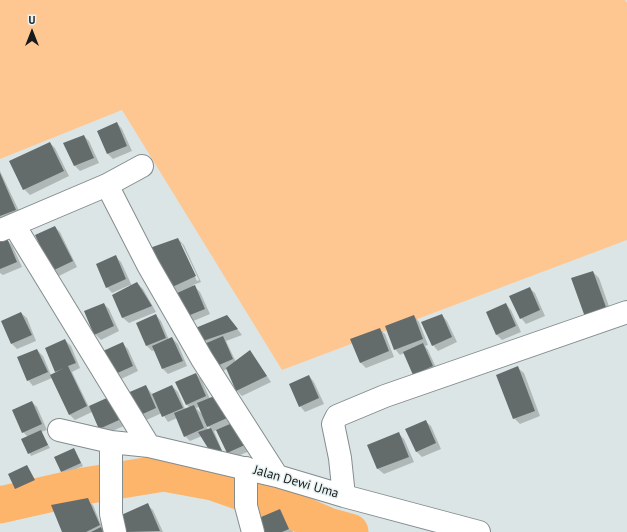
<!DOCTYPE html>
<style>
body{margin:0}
#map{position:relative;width:627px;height:532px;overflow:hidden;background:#dce5e5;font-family:"PT Sans",sans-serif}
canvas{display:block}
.north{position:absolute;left:12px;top:12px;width:40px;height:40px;-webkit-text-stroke:3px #e9f2f2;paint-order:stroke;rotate:0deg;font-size:11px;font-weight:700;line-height:16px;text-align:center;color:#171a1a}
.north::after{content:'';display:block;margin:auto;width:14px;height:18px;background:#171a1a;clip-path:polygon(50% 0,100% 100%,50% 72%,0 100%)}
</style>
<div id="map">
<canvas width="627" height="532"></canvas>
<div class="north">U</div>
</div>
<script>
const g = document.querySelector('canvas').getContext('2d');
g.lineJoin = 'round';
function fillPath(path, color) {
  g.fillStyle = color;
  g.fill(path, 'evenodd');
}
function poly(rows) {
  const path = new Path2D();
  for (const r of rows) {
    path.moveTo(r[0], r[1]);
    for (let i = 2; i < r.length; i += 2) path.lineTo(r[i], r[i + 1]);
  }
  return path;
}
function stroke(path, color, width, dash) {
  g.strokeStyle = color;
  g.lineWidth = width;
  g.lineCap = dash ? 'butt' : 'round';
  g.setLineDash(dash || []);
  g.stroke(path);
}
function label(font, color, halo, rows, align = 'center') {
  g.font = font + ' "PT Sans",sans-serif';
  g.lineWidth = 3;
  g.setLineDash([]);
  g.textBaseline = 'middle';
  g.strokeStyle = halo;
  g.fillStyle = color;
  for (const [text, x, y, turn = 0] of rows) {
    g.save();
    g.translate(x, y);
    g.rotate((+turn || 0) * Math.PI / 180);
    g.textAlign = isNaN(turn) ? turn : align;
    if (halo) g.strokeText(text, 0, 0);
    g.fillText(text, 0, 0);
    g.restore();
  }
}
fillPath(poly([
 [0,0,625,0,627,3,627,240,282,370,122,110,0,159]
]), '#fec792');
fillPath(poly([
 [117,123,122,129,132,151,113,159,108,154],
 [84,136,89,141,99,163,80,171,75,166,65,144],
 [50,143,55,148,69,176,30,195,24,189],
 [0,171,21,215,0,224],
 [55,227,60,232,77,267,59,276,53,270],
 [6,239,12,245,22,267,3,275,0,273,0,242],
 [178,239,184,245,201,282,193,285,200,292,210,314,191,322,169,289],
 [180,244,182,244,199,280,197,281],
 [116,257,121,262,132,286,137,283,143,289,156,312,129,323,123,318,113,295,130,287,130,285,112,293,107,287],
 [593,272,599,278,612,315,591,322],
 [529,288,535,293,545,316,526,324,521,318],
 [104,304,109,309,119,331,101,340,95,334],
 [506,304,511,310,521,332,502,340,497,335,487,312],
 [21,313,27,318,36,341,17,349,12,344],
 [156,315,161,321,169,340,172,338,178,344,187,366,168,374,163,369,155,350,152,351,147,346],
 [442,315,447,321,457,342,438,351,433,345],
 [227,316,242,335,226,341,236,362,250,351,271,382,242,396,237,391,227,369,219,373,201,342],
 [414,316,419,322,428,345,425,346,428,350,438,372,419,380,404,353,400,355,395,349],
 [379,329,385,334,394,357,366,368,360,362],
 [65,340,71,346,80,368,72,372,89,407,109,398,124,426,105,434,99,429,92,412,75,420,69,414,52,378,33,386,28,380,37,350,43,356,51,375,57,373,46,349],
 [123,344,128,349,138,371,119,380,114,374],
 [518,368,524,373,540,416,520,424,514,418],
 [196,374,201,379,210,399,217,396,252,450,233,458,228,452,218,430,214,431,223,453,214,455,202,436,190,441,185,436,177,418,168,422,162,413,142,422,136,417,146,386,152,394,172,386,178,392,185,409,190,408,186,404],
 [199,407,203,415,196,408],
 [205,423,211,429,208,430],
 [309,376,314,382,324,404,305,412,300,406],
 [32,402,37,407,47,430,41,432,50,448,31,456,23,440,28,437,23,432],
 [425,421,431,426,441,449,422,457,416,451],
 [399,434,404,439,414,462,384,474,378,469,369,446],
 [74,449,83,466,65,474,62,471],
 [27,467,36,483,18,491,9,475],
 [0,485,5,495,0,498],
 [87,499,93,505,104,532,63,532],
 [147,505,153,510,163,532,127,532,120,517],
 [280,510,285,516,293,532,260,532]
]), '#0003');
stroke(poly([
 [0,505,84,486,164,473,213,482,284,507,328,526,350,532]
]), '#fdb46b', 37);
fillPath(poly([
 [117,122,127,146,107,154,97,131],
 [84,135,94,158,74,166,63,143],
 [50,142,64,171,23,190,9,161],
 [0,173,16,210,0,216],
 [55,226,73,261,52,271,35,235],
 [7,238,17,262,0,269,0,241],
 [178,238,196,276,168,289,144,250],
 [116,255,126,279,106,288,96,264],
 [593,271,607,310,585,317,571,278],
 [137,282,152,306,122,318,112,295],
 [195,285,205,309,185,317,175,294],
 [530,287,540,310,520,319,509,296],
 [104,303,114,326,94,335,84,311],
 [506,303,516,326,496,335,486,312],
 [21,312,32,335,11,344,1,321],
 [156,314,166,338,146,346,136,323],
 [442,314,452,337,432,346,421,322],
 [227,315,238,329,200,342,193,329],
 [414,315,423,339,394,350,385,326],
 [380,328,389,351,360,363,350,339],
 [223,336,233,359,212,368,202,345],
 [172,337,183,361,162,369,152,346],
 [65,339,76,363,68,366,87,406,69,415,50,375,64,368,55,372,45,348],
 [123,342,133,366,113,375,103,351],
 [423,343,433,366,413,375,403,352],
 [37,349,48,372,27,381,17,357],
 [250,350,267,376,236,391,226,368],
 [518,366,535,411,513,419,496,375],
 [196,373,206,396,186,405,175,382],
 [309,375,319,398,299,407,289,384],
 [146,385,156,408,136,417,125,394],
 [172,385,183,408,162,417,152,394],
 [217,395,227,418,207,427,197,403],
 [109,397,119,420,99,429,89,406],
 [32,401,42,424,22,433,12,410],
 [194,405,204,428,184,437,174,413],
 [426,420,436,443,416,452,405,429],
 [237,421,247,444,227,453,216,430],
 [211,428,222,451,211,453,198,432],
 [41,430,48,445,28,454,21,439],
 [399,432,409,457,377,469,367,445],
 [74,448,81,463,61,472,54,457],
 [27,465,35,480,15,489,8,474],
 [88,498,100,525,86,532,62,532,51,505],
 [148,503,160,531,126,532,119,516],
 [280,509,289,529,282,532,259,532,254,520],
 [101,527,103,532,91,532]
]), '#636b6b');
const minor = poly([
 [107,185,148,265,202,359,277,476],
 [14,225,149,446],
 [1,230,107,185,142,166],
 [59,430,111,442,149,446,277,476,344,496,479,532],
 [111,442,111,514,115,532],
 [246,468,246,506,253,532],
 [344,496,340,458,333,424,337,416,385,396,627,312]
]);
stroke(minor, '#848c8d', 24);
stroke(minor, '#fff', 22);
label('13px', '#171a1a', '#e9f2f2', [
 ["Jalan Dewi Uma",296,482,16]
]);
</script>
